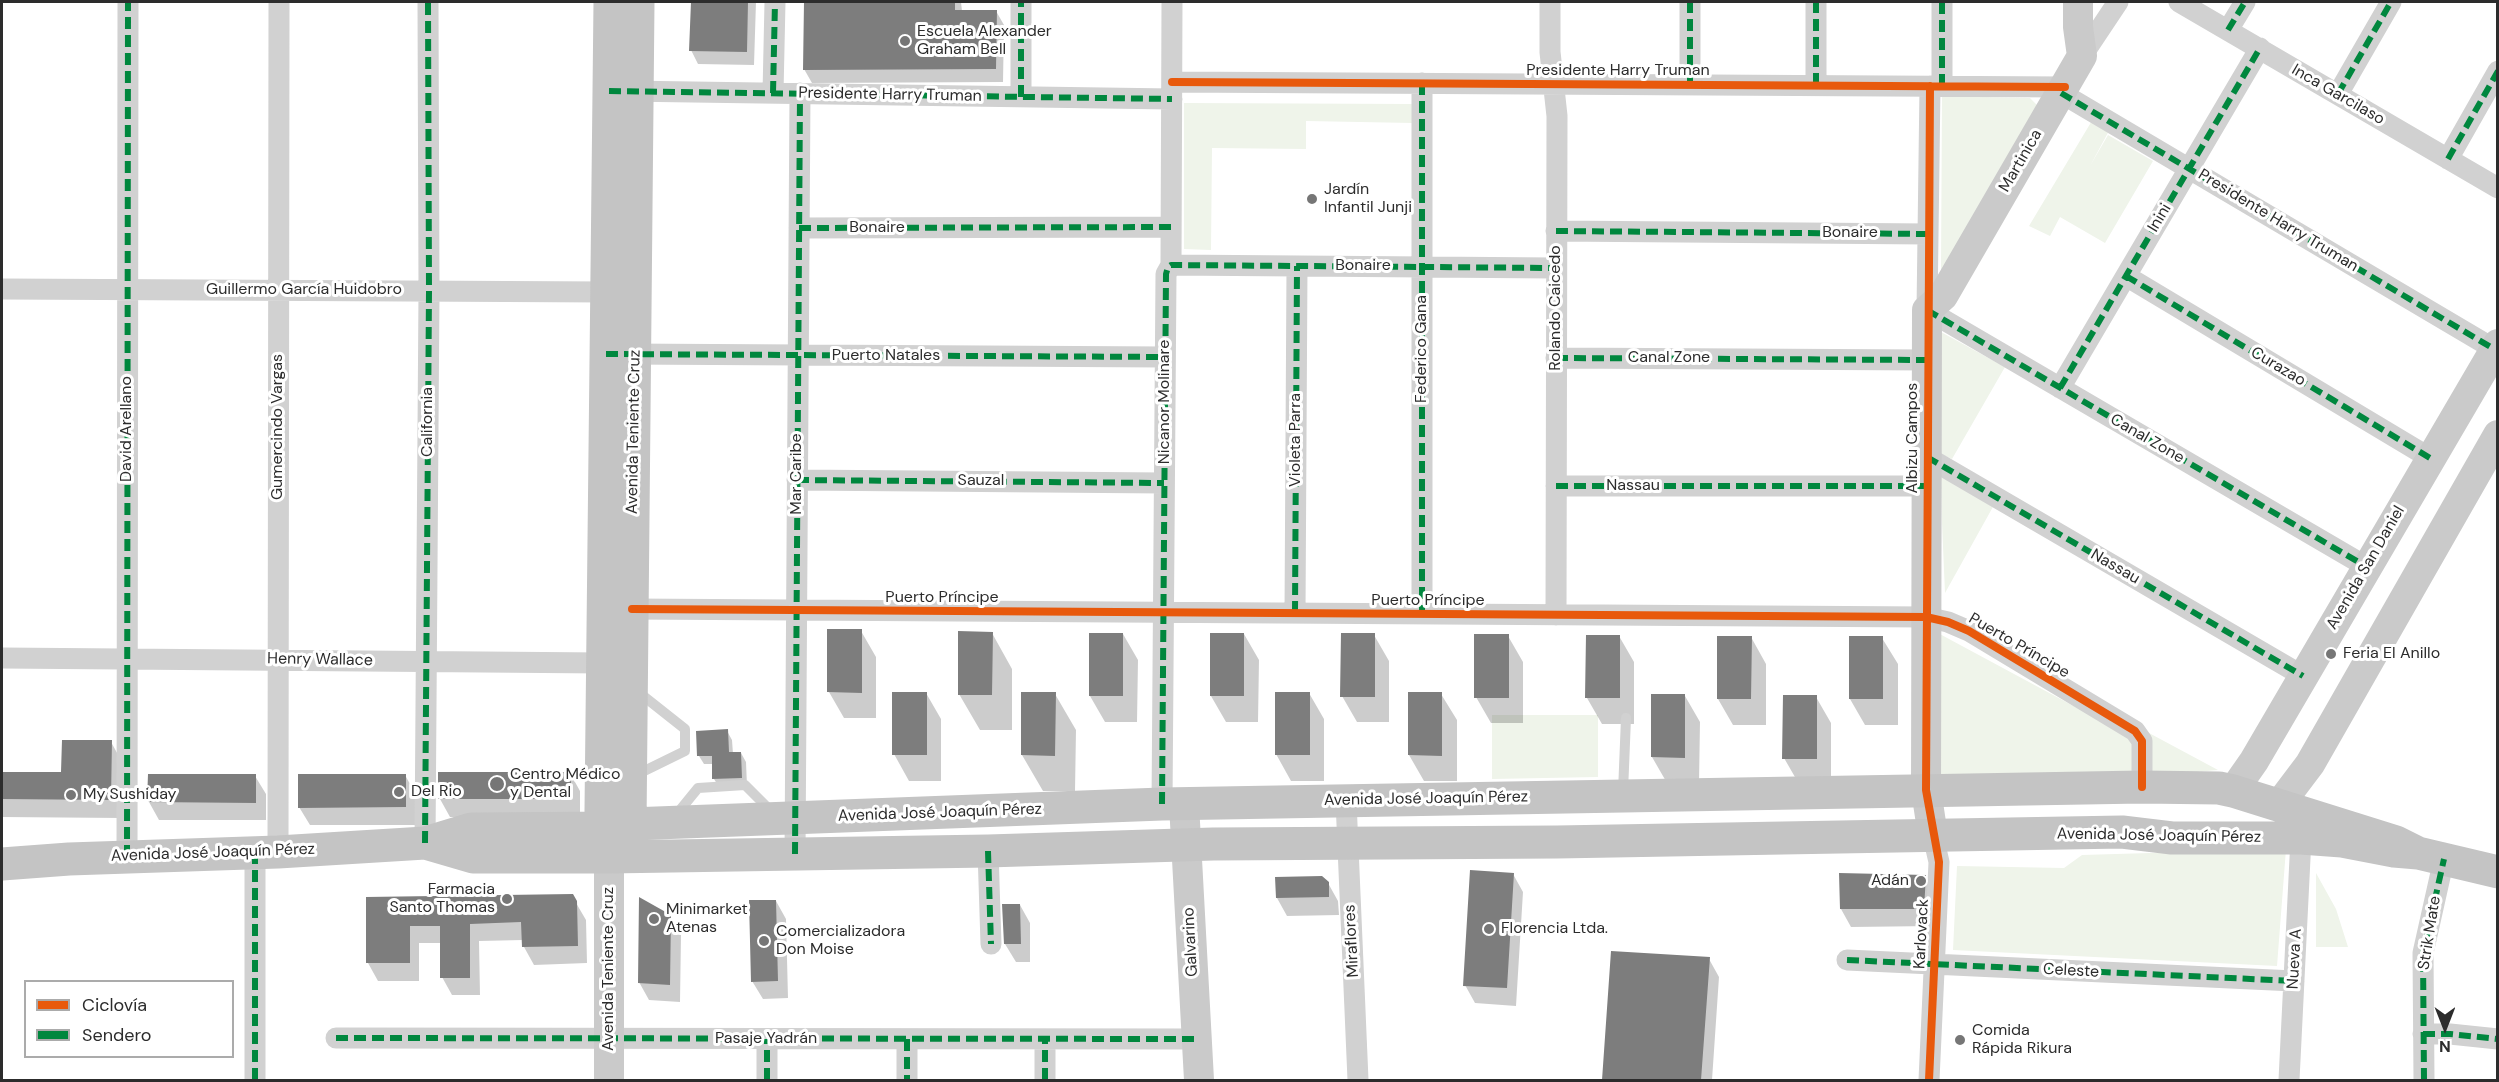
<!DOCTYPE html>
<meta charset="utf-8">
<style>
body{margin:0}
#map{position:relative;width:2499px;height:1082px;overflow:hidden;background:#fff;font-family:"DM Sans",sans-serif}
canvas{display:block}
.frame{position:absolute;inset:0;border:3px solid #2c2c2c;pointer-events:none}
.legend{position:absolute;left:24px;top:980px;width:210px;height:78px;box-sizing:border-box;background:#fff;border:2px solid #ababab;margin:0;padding:8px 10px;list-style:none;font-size:18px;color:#2c2c2c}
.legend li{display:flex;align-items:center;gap:12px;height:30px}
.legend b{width:30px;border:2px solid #ababab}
.north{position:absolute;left:2415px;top:998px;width:60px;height:60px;-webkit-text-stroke:4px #fff;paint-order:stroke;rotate:180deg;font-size:16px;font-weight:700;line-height:24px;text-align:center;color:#2c2c2c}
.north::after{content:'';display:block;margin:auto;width:21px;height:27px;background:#2c2c2c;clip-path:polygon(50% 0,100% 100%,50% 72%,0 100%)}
</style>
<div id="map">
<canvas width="2499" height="1082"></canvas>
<div class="frame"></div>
<ul class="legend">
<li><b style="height:8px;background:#e8590c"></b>Ciclovía</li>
<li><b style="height:8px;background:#00873e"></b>Sendero</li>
</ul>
<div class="north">N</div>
</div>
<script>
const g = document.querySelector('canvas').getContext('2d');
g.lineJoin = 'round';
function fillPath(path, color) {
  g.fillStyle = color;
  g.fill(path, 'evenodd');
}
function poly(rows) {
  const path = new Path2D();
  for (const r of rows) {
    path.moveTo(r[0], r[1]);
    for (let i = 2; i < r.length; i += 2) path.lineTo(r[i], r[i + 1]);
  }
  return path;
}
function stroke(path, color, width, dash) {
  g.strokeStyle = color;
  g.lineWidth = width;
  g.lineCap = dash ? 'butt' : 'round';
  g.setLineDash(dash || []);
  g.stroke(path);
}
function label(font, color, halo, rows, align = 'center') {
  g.font = font + ' "DM Sans",sans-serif';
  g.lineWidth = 6;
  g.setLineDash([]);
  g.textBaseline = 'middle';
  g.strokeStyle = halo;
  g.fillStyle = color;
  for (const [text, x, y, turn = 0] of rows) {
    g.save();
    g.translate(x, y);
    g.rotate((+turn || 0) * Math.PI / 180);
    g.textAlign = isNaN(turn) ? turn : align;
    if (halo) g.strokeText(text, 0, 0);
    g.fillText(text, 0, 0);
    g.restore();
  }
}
fillPath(poly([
 [1942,96,2030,98,2037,105,1941,271],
 [1184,103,1413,104,1413,123,1306,121,1306,149,1212,148,1211,250,1184,249],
 [2093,119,2110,129,2090,166,2108,135,2153,161,2105,243,2060,217,2050,236,2029,226],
 [1941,332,2005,367,1952,459,1938,453],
 [1941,477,1994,505,1945,593,1942,523],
 [1936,632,2133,738,2133,772,1940,778],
 [1492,715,1598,715,1598,777,1492,779],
 [2149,733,2218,770,2150,776],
 [2286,849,2277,966,1953,950,1957,866,2064,868,2082,855],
 [2316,873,2336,909,2348,947,2316,947]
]), '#eff4ea');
fillPath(poly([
 [692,2,756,2,754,65,698,64,691,50],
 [805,2,961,2,962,11,996,11,1004,25,1003,82,812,83,804,69],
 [861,631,876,657,876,718,844,718,829,692],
 [992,633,1012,669,1012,730,980,730,959,694],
 [1123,634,1138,660,1137,722,1105,722,1090,696],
 [1244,634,1259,660,1258,722,1226,722,1211,696],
 [1374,635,1389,661,1389,722,1357,722,1342,696],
 [1508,636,1523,662,1523,723,1491,723,1476,697],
 [1619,636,1634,662,1634,724,1602,724,1587,698],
 [1751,637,1766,664,1766,725,1733,725,1718,699],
 [1882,638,1898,664,1898,725,1865,725,1850,699],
 [926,693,941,719,941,781,909,781,894,754],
 [1309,693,1324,719,1324,781,1291,781,1276,754],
 [1055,694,1076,730,1075,791,1043,791,1022,755],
 [1441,694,1457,720,1457,781,1424,781,1409,755],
 [1685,696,1700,722,1699,783,1667,783,1652,757],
 [1816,697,1831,723,1831,784,1799,784,1784,758],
 [727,731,732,740,733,754,741,753,746,762,747,786,719,787,714,779,713,764,704,764,699,756],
 [111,742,121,760,121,818,2,817,2,773,63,774],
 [570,773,580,791,580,817,450,817,440,799],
 [405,775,415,793,415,825,310,825,299,807],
 [255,776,266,794,266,820,159,820,149,802],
 [1513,874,1523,892,1516,1006,1475,1003,1465,985],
 [1925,877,1935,895,1934,926,1851,927,1841,909],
 [1277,878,1328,883,1338,901,1339,915,1287,916,1277,898],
 [572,896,586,920,587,963,534,965,524,947,523,940,479,941,480,995,452,995,442,977,442,943,419,943,419,981,378,981,368,963,368,899],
 [776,901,786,919,788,998,763,999,752,981],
 [1020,905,1030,923,1030,962,1016,962,1005,944],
 [670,916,681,934,680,1002,649,1000,639,982],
 [1613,952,1709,959,1719,977,1712,1080,1604,1080]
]), '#0003');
fillPath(poly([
 [691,2,748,2,747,52,689,51],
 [804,2,955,2,955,10,997,10,996,69,803,70],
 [827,629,862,629,862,693,827,692],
 [958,631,993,632,992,695,958,695],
 [1089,633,1123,633,1123,696,1089,696],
 [1210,633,1244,633,1244,696,1210,696],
 [1341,633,1375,633,1375,697,1340,697],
 [1474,634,1509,634,1509,698,1474,698],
 [1586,635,1620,635,1620,698,1585,698],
 [1717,636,1752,636,1751,699,1717,699],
 [1849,636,1883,636,1883,699,1849,699],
 [892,692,927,692,927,755,892,755],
 [1021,692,1056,692,1055,756,1021,755],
 [1275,692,1310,692,1310,755,1275,755],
 [1408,692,1442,692,1442,756,1408,755],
 [1651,694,1685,694,1685,758,1651,757],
 [1783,695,1817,695,1817,759,1782,759],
 [728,729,729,752,741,752,742,778,712,779,712,756,697,756,696,731],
 [62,740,112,740,111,800,2,799,2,772,61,772],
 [438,772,571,772,571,799,438,799],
 [148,774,256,774,256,803,147,802],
 [298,774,406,774,406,807,298,808],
 [1470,870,1514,873,1507,988,1463,986],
 [1839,873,1926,875,1924,909,1840,909],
 [1322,876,1329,882,1329,897,1276,898,1275,877],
 [573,894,577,901,578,946,522,947,521,922,470,924,470,978,440,978,440,926,410,926,410,963,366,963,366,897],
 [639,897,671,915,670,985,638,983],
 [749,900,776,900,778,981,751,982],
 [1002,904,1020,904,1021,944,1004,944],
 [1611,951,1710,957,1701,1080,1602,1080]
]), '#7d7d7d');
stroke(poly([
 [636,775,685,751,685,729,637,691],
 [1623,792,1626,718],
 [676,815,698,788,745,785,772,812]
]), '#d1d1d1', 10);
stroke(poly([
 [1550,2,1550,52,1557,116,1556,615],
 [2179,2,2498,188],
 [2228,30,2245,2],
 [2082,56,2118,2],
 [1172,82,2065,87],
 [1422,83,1422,614],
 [1690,85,1690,2],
 [1816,85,1816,2],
 [1930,86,1927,310,2367,567],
 [1942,86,1942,2],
 [624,91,1172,99],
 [773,93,775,2],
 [2061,93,2494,349],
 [2338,94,2391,2],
 [1021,97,1021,2],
 [2448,159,2498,71],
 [799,228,1171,227],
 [1556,231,1928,234],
 [1171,265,1555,268],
 [2126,276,2430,458],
 [2,289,607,292],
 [623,354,1165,357],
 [1556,358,1927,360],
 [2060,388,2260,48],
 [1927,457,2303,676],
 [797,480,1164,483],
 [1556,486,1927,486],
 [632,609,1926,617,1948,622,1969,631,2135,731,2142,741,2142,787],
 [1295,613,1297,266],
 [2,658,603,663,611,670],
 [1346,801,1358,1080],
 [1162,804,1166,274,1171,265,1172,2],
 [425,843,429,291,428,2],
 [988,851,991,944],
 [278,852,279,2],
 [795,854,800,93],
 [127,857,128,2],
 [1847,960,2294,981],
 [2423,1034,2450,1034,2498,1039],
 [336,1038,1197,1039],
 [907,1039,907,1080],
 [255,1080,255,853],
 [767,1080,767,1039],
 [1045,1080,1045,1039],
 [1929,1080,1939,862,1933,836],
 [2289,1080,2301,838],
 [2424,1080,2423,953,2444,859]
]), '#d1d1d1', 21);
stroke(poly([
 [2233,791,2254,761,2498,344],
 [1184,804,1199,1080],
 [2279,805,2310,764,2498,435],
 [1933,836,1926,790,1927,310,1943,296,2082,56,2078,27,2078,2],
 [609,857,609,1080]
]), '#cacaca', 30);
stroke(poly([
 [425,843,473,857,609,857,988,851,1213,844,1557,842,2122,832,2172,838,2301,838,2342,841,2394,851,2418,853,2498,872],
 [618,843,630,824,638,2],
 [607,850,601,828,601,809,610,2],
 [2,864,69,859,278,852,425,843,471,829,601,828,630,824,1162,804,2142,787,2219,788,2233,791,2396,842,2418,853]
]), '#c4c4c4', 33);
stroke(poly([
 [2228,30,2245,2],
 [1422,83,1422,614],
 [1690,85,1690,2],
 [1816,85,1816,2],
 [1942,86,1942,2],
 [609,91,1172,99],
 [773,93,775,2],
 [2061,93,2494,349],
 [2338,94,2391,2],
 [1021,97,1021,2],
 [2448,159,2498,71],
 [799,228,1171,227],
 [1556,231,1928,234],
 [2126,276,2430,458],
 [1927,310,2367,567],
 [606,354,1165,357],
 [1556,358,1927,360],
 [2060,388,2260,48],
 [1927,457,2303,676],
 [797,480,1164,483],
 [1556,486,1927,486],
 [1295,613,1297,266],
 [1162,804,1166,274,1168,267,1171,265,1555,268],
 [425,843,429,291,428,2],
 [988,851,991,944],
 [795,854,800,93],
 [127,857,128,2],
 [1847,960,2294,981],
 [2423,1034,2450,1034,2498,1039],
 [336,1038,1197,1039],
 [907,1039,907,1080],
 [255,1080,255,853],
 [767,1080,767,1039],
 [1045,1080,1045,1039],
 [2424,1080,2423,953,2444,859]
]), '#00873e', 6, [12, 6]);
stroke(poly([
 [1172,82,2065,87],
 [632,609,1926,617,1948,622,1969,631,2135,731,2142,741,2142,787],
 [1929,1080,1939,862,1926,790,1930,86]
]), '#e8590c', 8);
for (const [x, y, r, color] of [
 [905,41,6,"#767676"],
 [1312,199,6,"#767676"],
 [2331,654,6,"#767676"],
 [497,784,8,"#767676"],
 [399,792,6,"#767676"],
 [71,795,6,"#767676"],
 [1921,881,6,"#767676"],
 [507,899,6,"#767676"],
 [654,919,6,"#767676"],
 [1489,929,6,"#767676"],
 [764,941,6,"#767676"],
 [1960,1040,6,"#767676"]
]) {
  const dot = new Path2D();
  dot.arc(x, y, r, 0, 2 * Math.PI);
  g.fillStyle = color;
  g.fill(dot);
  stroke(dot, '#fff', 2);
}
label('16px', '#2c2c2c', '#fff', [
 ["Escuela Alexander",917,32],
 ["Graham Bell",917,50],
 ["Jardín",1324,190],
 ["Infantil Junji",1324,208],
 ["Feria El Anillo",2343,654],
 ["Centro Médico",510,775],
 ["y Dental",510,793],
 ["Del Rio",411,792],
 ["My Sushiday",83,795],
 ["Adán",1909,881,"right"],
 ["Farmacia",495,890,"right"],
 ["Santo Thomas",495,908,"right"],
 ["Minimarket",666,910],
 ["Atenas",666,928],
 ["Florencia Ltda.",1501,929],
 ["Comercializadora",776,932],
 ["Don Moise",776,950],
 ["Comida",1972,1031],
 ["Rápida Rikura",1972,1049]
], 'left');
label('16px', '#2c2c2c', '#fff', [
 ["Presidente Harry Truman",1618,71],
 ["Presidente Harry Truman",890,95,1],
 ["Inca Garcilaso",2338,95,30],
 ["Martinica",2021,161,-60],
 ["Inini",2160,218,-59],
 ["Presidente Harry Truman",2278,221,31],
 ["Bonaire",877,228],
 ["Bonaire",1850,233],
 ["Bonaire",1363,266],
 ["Guillermo García Huidobro",304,290],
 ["Rolando Caicedo",1556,308,-90],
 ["Federico Gana",1422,349,-90],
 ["Puerto Natales",886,356],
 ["Canal Zone",1669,358],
 ["Curazao",2278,367,31],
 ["Nicanor Molinare",1165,402,-90],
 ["California",428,422,-90],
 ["Gumercindo Vargas",278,427,-90],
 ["David Arellano",127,429,-90],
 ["Avenida Teniente Cruz",634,432,-89],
 ["Albizu Campos",1913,438,-90],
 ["Canal Zone",2147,439,30],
 ["Violeta Parra",1296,440,-90],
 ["Mar Caribe",797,474,-90],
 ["Sauzal",981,481],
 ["Nassau",1633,486],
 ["Nassau",2115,567,30],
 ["Avenida San Daniel",2366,568,-60],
 ["Puerto Príncipe",942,598],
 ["Puerto Príncipe",1428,601],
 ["Puerto Príncipe",2019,646,30],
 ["Henry Wallace",320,660,1],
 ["Avenida José Joaquín Pérez",1426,799,-1],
 ["Avenida José Joaquín Pérez",940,813,-2],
 ["Avenida José Joaquín Pérez",2159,836,1],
 ["Avenida José Joaquín Pérez",213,853,-2],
 ["Strik Mate",2430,933,-81],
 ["Karlovack",1922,934,-87],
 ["Miraflores",1352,941,-93],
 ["Galvarino",1191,942,-93],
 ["Nueva A",2295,959,-87],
 ["Avenida Teniente Cruz",609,969,-90],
 ["Celeste",2071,971,3],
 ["Pasaje Yadrán",766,1039]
]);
</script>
